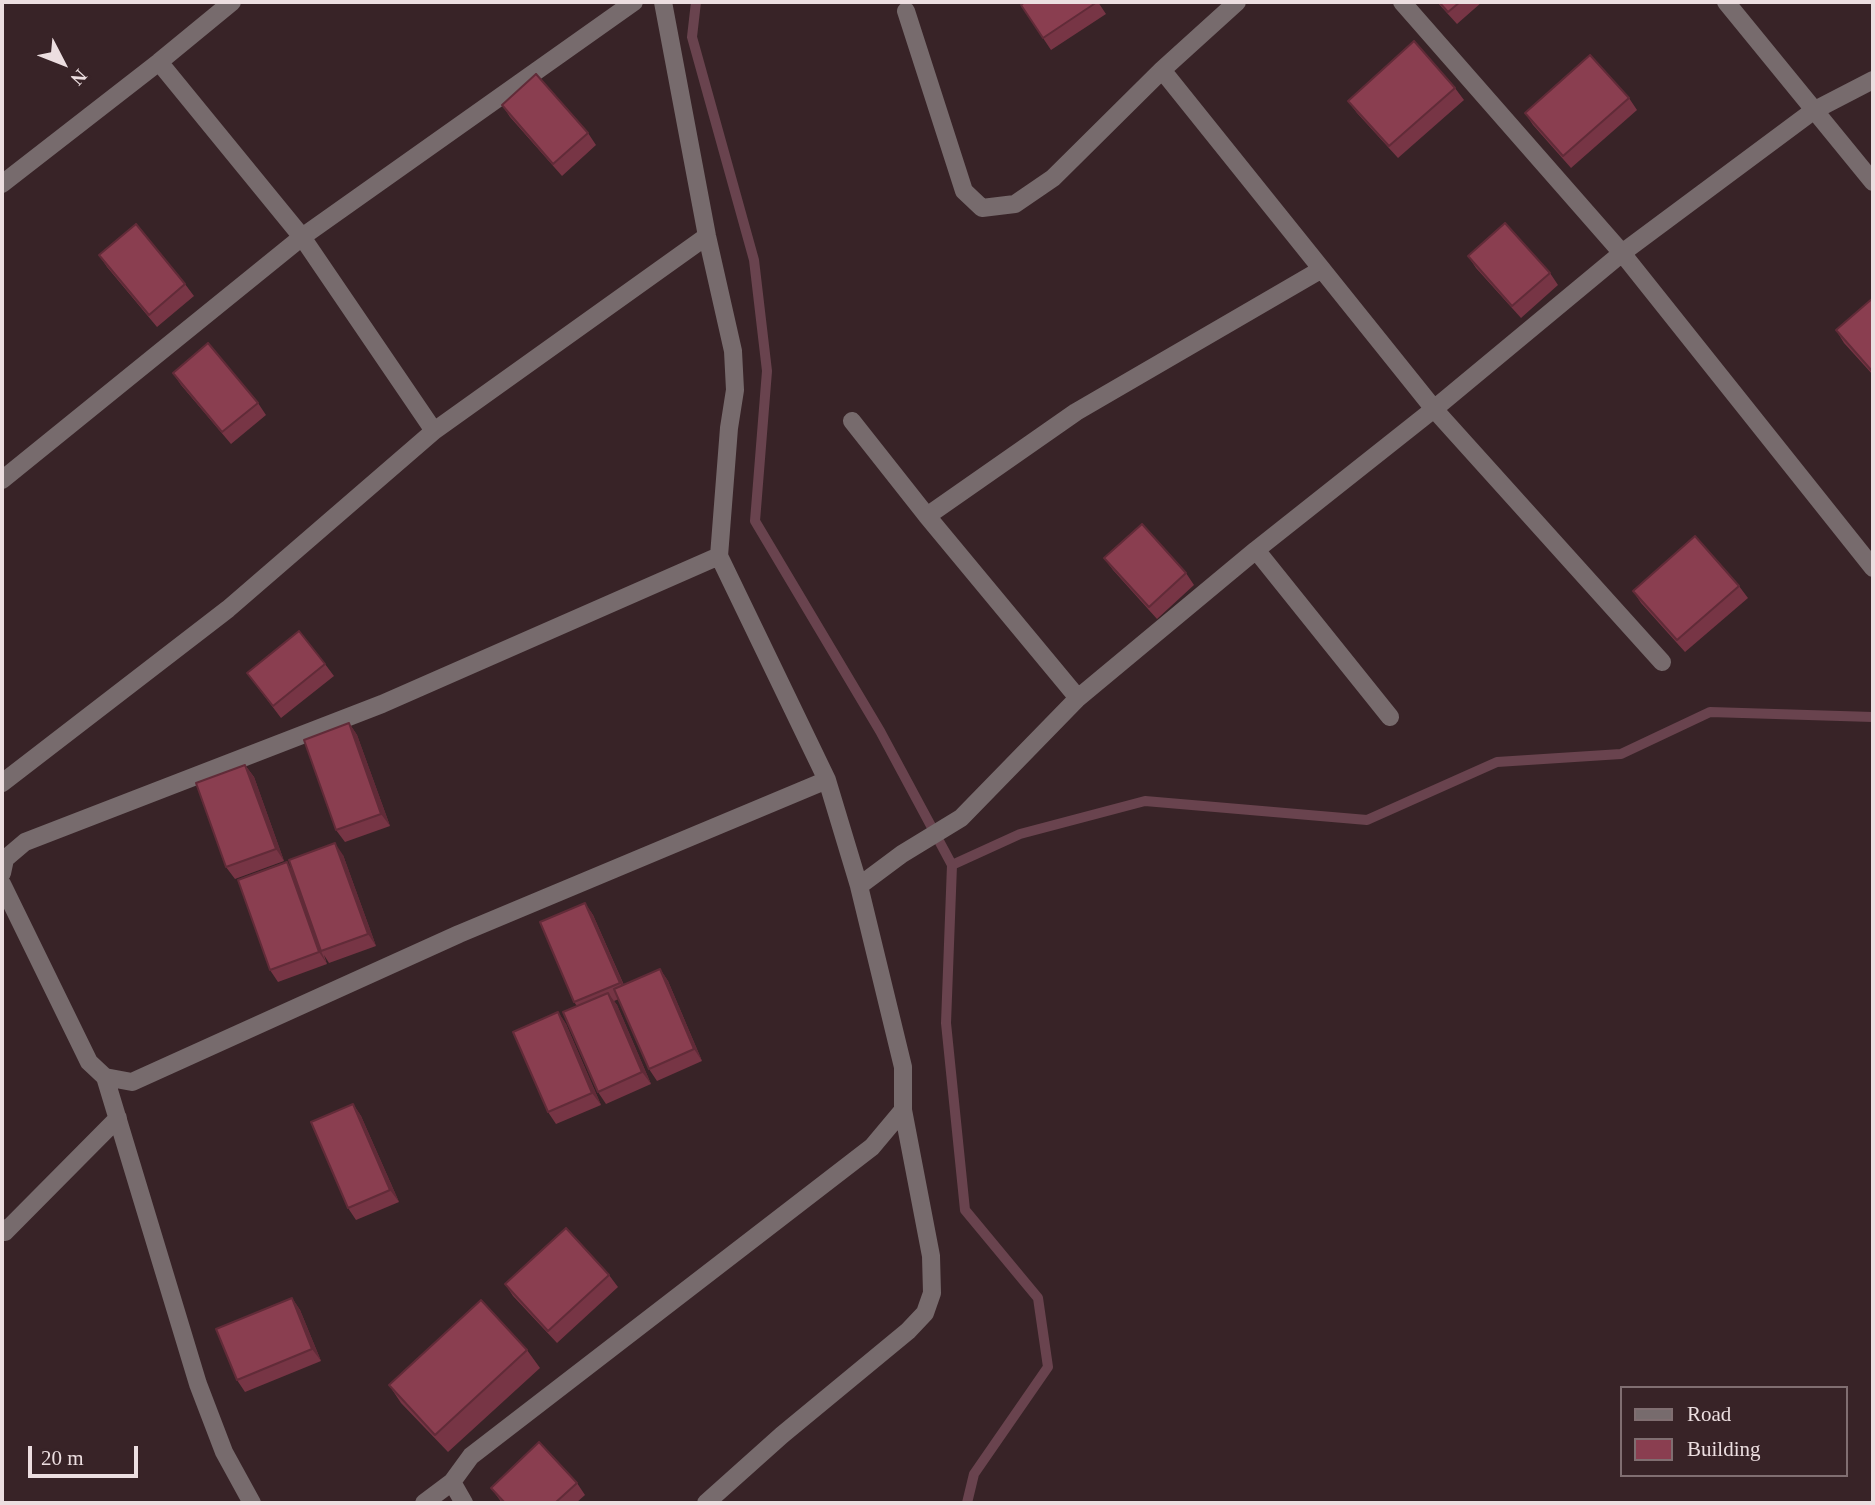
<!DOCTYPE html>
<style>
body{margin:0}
#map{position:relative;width:1875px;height:1505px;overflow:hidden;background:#382327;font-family:"Times New Roman",serif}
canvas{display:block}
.frame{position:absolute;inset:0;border:4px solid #ecdee0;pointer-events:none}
.legend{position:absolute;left:1620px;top:1386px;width:228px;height:91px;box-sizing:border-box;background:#382327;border:2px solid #806e71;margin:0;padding:9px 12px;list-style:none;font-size:21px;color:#ecdee0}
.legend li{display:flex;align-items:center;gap:14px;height:35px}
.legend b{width:35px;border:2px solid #806e71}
.north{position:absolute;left:28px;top:28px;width:70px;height:70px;-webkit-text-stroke:5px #382327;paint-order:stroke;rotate:132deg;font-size:19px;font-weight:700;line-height:28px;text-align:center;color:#ecdee0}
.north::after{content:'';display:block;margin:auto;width:24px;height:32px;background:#ecdee0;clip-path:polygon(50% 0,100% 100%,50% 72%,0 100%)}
.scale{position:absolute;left:28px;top:1446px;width:110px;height:32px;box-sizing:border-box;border:4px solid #ecdee0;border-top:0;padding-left:9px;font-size:21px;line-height:24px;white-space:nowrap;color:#ecdee0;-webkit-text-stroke:5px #382327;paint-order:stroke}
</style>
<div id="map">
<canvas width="1875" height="1505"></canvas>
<div class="frame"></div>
<ul class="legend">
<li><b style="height:9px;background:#776b6d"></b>Road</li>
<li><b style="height:19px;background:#8a3e50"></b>Building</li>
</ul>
<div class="north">N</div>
<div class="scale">20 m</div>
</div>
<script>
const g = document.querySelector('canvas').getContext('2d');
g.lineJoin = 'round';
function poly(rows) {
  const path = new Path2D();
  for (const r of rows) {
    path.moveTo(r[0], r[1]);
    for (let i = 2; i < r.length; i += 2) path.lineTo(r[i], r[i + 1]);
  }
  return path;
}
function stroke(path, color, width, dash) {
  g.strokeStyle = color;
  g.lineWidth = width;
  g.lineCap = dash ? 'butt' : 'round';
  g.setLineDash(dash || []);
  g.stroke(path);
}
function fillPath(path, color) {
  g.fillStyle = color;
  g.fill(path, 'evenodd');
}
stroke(poly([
 [696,2,692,37,754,260,767,371,755,521,880,731,952,865,946,1023,965,1210,1038,1298,1048,1367,974,1474,967,1503],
 [952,865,1020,834,1145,801,1367,820,1497,762,1621,754,1710,712,1873,717]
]), '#69434e', 10);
stroke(poly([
 [1402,2,1622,253,1873,568],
 [1726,2,1873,182],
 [906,11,964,191,982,208,1015,204,1053,178,1162,70,1237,2],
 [1162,70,1434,409,1662,662],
 [2,184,159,62,232,2],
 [852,421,927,516,1078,698],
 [434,431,707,236],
 [2,480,302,237,634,2],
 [927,516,1076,412,1322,269],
 [1256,550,1390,717],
 [2,783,228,609,434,431,302,237,159,62],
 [2,873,5,859,25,842,382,704,719,556],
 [2,884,89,1062,105,1077,132,1082,459,934,827,780],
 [859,886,902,854,961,818,1078,698,1256,550,1434,409,1622,253,1813,111,1873,80],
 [105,1077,198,1384,224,1452,252,1503],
 [2,1228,5,1232,118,1118],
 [424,1503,452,1482],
 [464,1503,452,1482,471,1456,872,1147,903,1110,903,1067,859,886,827,780,719,556,729,428,735,390,733,351,707,236,663,2],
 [706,1503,782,1435,908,1331,925,1313,932,1293,931,1256,903,1110]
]), '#776b6d', 18);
fillPath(poly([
 [1025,2,1098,2,1106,14,1051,50,1021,5],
 [1437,2,1482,2,1457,24],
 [1455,88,1464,100,1398,158,1357,113,1348,101],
 [1629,98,1637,110,1571,168,1533,125,1525,113],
 [502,105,588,133,596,145,562,176,510,117],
 [99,255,185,284,194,296,157,327,107,267],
 [1468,256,1550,273,1558,285,1521,318,1476,268],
 [1873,298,1873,375,1844,343,1836,330],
 [173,373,258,403,266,415,231,444,181,385],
 [1104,558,1186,573,1194,585,1157,619,1113,570],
 [1739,586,1748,598,1685,652,1641,603,1633,591],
 [325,664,334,676,281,718,247,673],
 [349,723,357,735,390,826,345,842,336,830],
 [245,765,254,777,284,861,235,879,226,867],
 [343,855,376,946,329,963,324,955,327,964,278,982,270,970,293,871],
 [585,903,593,915,624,985,660,969,668,981,702,1061,657,1081,649,1069,619,999,614,1001,617,1005,651,1084,606,1104,598,1092,577,1006,574,1002],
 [558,1012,566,1024,601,1105,556,1124,548,1112],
 [353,1104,361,1116,399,1202,356,1220,348,1208],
 [609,1275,618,1287,557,1343,513,1296,505,1284],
 [292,1298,300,1310,321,1361,245,1392,237,1380],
 [527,1350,540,1368,448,1452,401,1403,389,1385],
 [577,1483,585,1495,576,1503,502,1503,491,1488]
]), '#773545');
fillPath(poly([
 [349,723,357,735,390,826,381,814],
 [245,765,254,777,284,861,276,849],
 [335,843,343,855,376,946,368,934],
 [287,862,295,874,321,951,327,964,319,952],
 [585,903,593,915,628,995,620,983],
 [660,969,668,981,702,1061,694,1049],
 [608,993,617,1005,651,1084,642,1072],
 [558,1012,566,1024,601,1105,592,1093],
 [353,1104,361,1116,399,1202,390,1190],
 [292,1298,300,1310,321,1361,312,1349]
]), '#612b38');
const building = poly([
 [1025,2,1097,2,1043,38,1021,5,1025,2],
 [1439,2,1460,2,1448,12,1439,2],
 [1414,41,1455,88,1389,146,1348,101,1414,41],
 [1590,55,1629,98,1563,156,1525,113,1590,55],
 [536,74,588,133,553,164,502,105,536,74],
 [1505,223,1550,273,1512,306,1468,256,1505,223],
 [136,224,185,284,149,315,99,255,136,224],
 [1873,298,1873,370,1872,371,1836,330,1873,298],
 [208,343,258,403,222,432,173,373,208,343],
 [1142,524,1186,573,1149,607,1104,558,1142,524],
 [1695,536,1739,586,1677,640,1633,591,1695,536],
 [299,631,325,664,273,706,247,673,299,631],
 [349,723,381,814,336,830,304,740,349,723],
 [245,765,276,849,226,867,196,783,245,765],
 [335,843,368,934,321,951,289,860,335,843],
 [287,862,319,952,270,970,238,880,287,862],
 [585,903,620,983,574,1002,540,922,585,903],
 [660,969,694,1049,649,1069,614,989,660,969],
 [608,993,642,1072,598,1092,563,1012,608,993],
 [558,1012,592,1093,548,1112,513,1032,558,1012],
 [353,1104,390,1190,348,1208,311,1122,353,1104],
 [566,1228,609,1275,548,1331,505,1284,566,1228],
 [292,1298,312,1349,237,1380,216,1329,292,1298],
 [481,1300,527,1350,435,1435,389,1385,481,1300],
 [539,1442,577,1483,555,1503,505,1503,491,1488,539,1442]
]);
fillPath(building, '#8a3e50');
stroke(building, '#612b38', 2);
</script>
